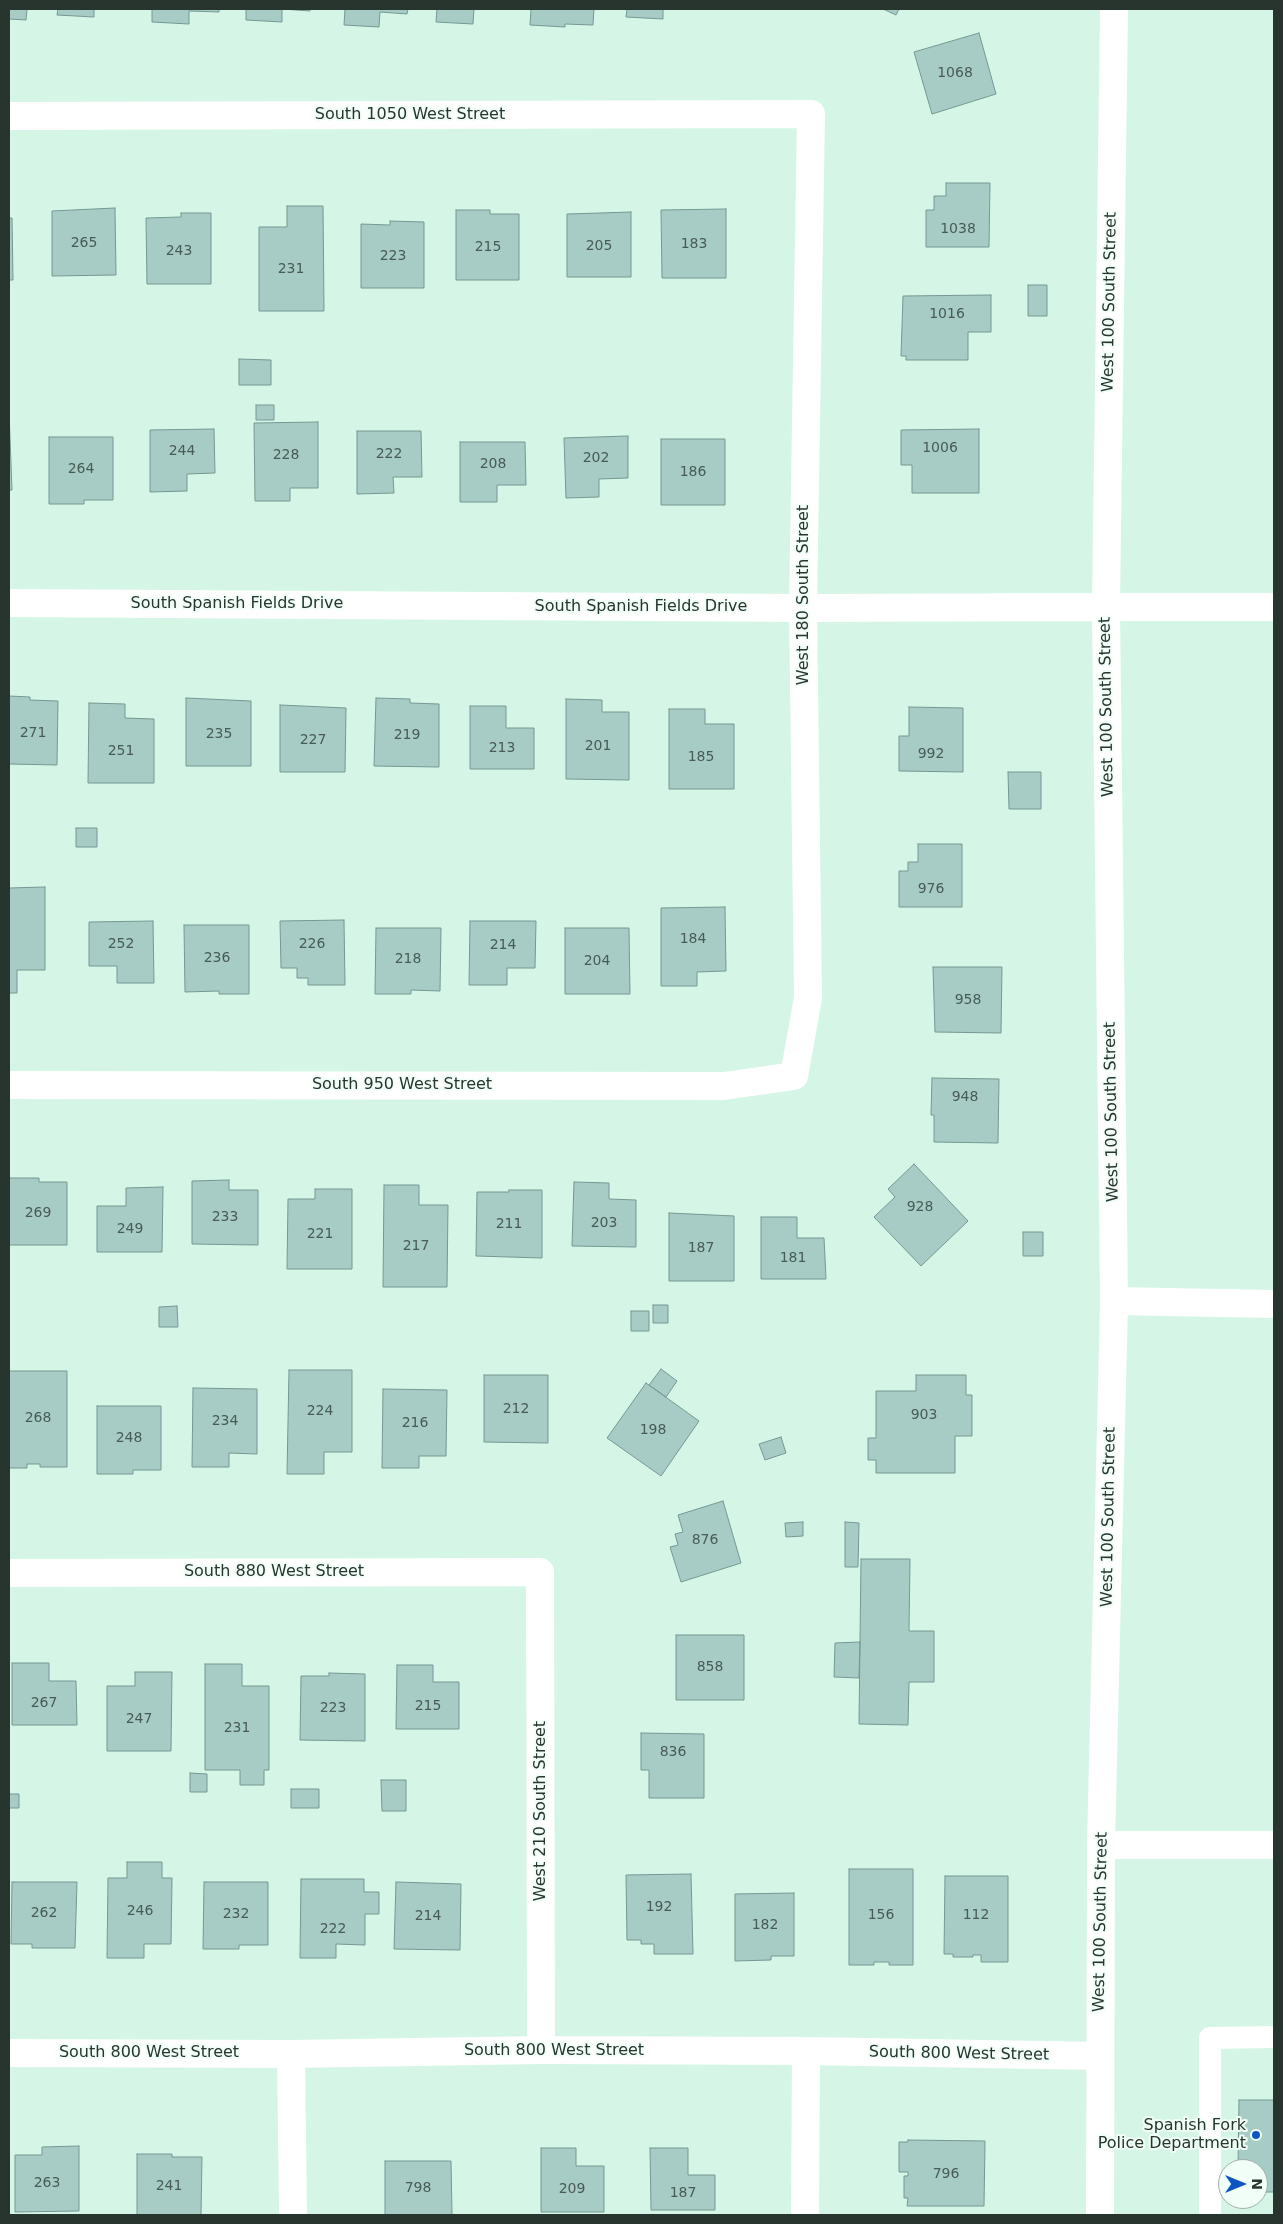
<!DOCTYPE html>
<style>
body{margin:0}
#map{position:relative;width:1283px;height:2224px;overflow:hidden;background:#d5f6e6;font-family:"DejaVu Sans",sans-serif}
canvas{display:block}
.frame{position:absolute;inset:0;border:10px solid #28352f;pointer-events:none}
.north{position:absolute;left:1218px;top:2159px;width:50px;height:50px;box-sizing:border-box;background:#f1fef7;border:1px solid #a1aea7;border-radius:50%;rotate:90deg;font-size:14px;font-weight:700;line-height:20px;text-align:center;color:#28352f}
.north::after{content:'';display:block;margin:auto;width:18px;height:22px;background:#0b56c0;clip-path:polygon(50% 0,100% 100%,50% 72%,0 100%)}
</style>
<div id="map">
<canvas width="1283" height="2224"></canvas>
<div class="frame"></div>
<div class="north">N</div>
</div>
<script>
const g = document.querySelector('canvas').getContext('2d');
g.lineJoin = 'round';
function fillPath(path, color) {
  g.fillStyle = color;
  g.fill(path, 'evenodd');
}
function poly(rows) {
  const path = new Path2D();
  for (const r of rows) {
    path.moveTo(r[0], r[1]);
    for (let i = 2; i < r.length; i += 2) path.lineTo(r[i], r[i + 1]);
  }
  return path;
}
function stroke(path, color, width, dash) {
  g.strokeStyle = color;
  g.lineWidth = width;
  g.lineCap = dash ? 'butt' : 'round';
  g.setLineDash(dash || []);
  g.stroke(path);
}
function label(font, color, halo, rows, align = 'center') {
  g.font = font + ' "DejaVu Sans",sans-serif';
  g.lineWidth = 4;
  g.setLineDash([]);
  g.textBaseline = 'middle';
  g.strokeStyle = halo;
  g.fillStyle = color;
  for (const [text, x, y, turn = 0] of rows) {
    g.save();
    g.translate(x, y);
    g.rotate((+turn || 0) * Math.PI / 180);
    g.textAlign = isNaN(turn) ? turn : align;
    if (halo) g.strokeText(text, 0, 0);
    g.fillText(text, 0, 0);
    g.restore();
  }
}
const building = poly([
 [9,9,27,9,26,20,9,19,9,9],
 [58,9,94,9,94,17,57,15,58,9],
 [152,9,219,9,219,12,189,11,189,24,152,22,152,9],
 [246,9,310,9,310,11,282,9,282,22,246,20,246,9],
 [345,9,408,9,407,14,380,12,379,27,344,25,345,9],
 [437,9,474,9,473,24,436,22,437,9],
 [531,9,594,9,593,25,565,24,565,27,530,25,531,9],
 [627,9,663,9,663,19,626,17,627,9],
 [883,9,899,9,896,15,883,9],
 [979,33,996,94,932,114,914,52,979,33],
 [946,183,990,183,989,247,926,247,926,210,934,210,934,196,946,196,946,183],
 [287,206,323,206,324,311,259,311,259,227,287,227,287,206],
 [115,208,116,275,52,276,52,211,115,208],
 [726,209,726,278,662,278,661,210,726,209],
 [456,210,490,210,490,214,519,214,519,280,456,280,456,210],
 [631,212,631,277,567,277,567,214,631,212],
 [181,213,211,213,211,284,147,284,146,218,181,217,181,213],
 [9,218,12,218,13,280,9,280,9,218],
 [390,221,424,222,424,288,361,288,361,224,390,225,390,221],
 [1028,285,1047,285,1047,316,1028,316,1028,285],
 [991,295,991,332,968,332,968,360,906,360,906,356,901,356,903,296,991,295],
 [239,359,271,360,271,385,239,385,239,359],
 [256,405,274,405,274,420,256,420,256,405],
 [9,412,12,490,9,490,9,412],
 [318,422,318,488,290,488,290,501,255,501,254,423,318,422],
 [214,429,215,473,187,474,187,491,150,492,150,430,214,429],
 [979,429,979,493,912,493,912,465,901,465,901,430,979,429],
 [357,431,421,431,422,477,393,477,394,493,357,494,357,431],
 [628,436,628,478,599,479,599,497,566,498,564,438,628,436],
 [49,437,113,437,113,500,84,500,84,504,49,504,49,437],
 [661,439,725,439,725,505,661,505,661,439],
 [460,442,525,442,526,485,497,485,497,502,460,502,460,442],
 [9,696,30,697,30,700,58,701,57,765,9,764,9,696],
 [186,698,251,701,251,766,186,766,186,698],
 [376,698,410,699,410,703,439,704,439,767,374,766,376,698],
 [566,699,602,700,602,712,629,712,629,780,566,779,566,699],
 [89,703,125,704,125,718,154,719,154,783,88,783,89,703],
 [280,705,346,708,345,772,280,772,280,705],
 [470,706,506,706,506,728,534,728,534,769,470,769,470,706],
 [909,707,963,708,963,772,899,771,899,736,909,736,909,707],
 [669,709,705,709,705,724,734,724,734,789,669,789,669,709],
 [1008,772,1041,772,1041,809,1009,809,1008,772],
 [76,828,97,828,97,847,76,847,76,828],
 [918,844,962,844,962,907,899,907,899,871,908,871,908,862,918,862,918,844],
 [45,887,45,970,17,970,17,993,9,993,9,888,45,887],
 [725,907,726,971,697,972,697,986,661,986,661,908,725,907],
 [344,920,345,985,308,985,308,978,297,978,297,968,281,968,280,921,344,920],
 [153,921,154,983,117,983,117,966,89,966,89,922,153,921],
 [470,921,536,921,535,968,507,968,507,985,469,985,470,921],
 [184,925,249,925,249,994,219,994,219,991,185,992,184,925],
 [376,928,441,928,440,991,411,990,411,994,375,994,376,928],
 [565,928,629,928,630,994,565,994,565,928],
 [933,967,1002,967,1001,1033,935,1032,933,967],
 [932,1078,999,1079,998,1143,934,1142,934,1115,931,1115,932,1078],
 [914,1164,968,1221,921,1266,874,1217,895,1197,888,1189,914,1164],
 [9,1178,39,1178,39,1182,67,1182,67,1245,9,1245,9,1178],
 [229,1180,229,1190,258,1190,258,1245,192,1244,192,1181,229,1180],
 [574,1182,609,1183,609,1199,636,1200,636,1247,572,1246,574,1182],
 [384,1185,419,1185,419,1205,448,1205,447,1287,383,1287,384,1185],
 [163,1187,162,1252,97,1252,97,1206,126,1206,126,1188,163,1187],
 [315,1189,352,1189,352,1269,287,1269,288,1199,315,1199,315,1189],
 [509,1190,542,1190,542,1258,476,1256,477,1192,509,1192,509,1190],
 [669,1213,734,1216,734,1281,669,1281,669,1213],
 [761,1217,797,1217,797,1238,824,1238,826,1279,761,1279,761,1217],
 [1023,1232,1043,1232,1043,1256,1023,1256,1023,1232],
 [653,1305,668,1305,668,1323,653,1323,653,1305],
 [177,1306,178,1327,159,1327,159,1307,177,1306],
 [631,1311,649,1311,649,1331,631,1331,631,1311],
 [661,1369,677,1381,666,1397,649,1385,661,1369],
 [289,1370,352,1370,352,1452,324,1452,324,1474,287,1474,289,1370],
 [9,1371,67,1371,67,1467,40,1467,40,1464,27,1464,27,1468,9,1468,9,1371],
 [484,1375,548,1375,548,1443,484,1442,484,1375],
 [916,1375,966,1375,966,1395,972,1395,972,1436,955,1436,955,1473,876,1473,876,1460,868,1460,868,1438,876,1438,876,1391,916,1391,916,1375],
 [646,1383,699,1421,661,1476,607,1438,646,1383],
 [193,1388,257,1389,257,1454,229,1453,229,1467,192,1467,193,1388],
 [383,1389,447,1390,446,1456,419,1456,419,1468,382,1468,383,1389],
 [97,1406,161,1406,161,1470,133,1470,133,1474,97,1474,97,1406],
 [781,1437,786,1453,765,1460,759,1444,781,1437],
 [723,1501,741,1563,681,1582,670,1547,678,1545,675,1534,683,1532,678,1515,723,1501],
 [803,1522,803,1536,786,1537,785,1523,803,1522],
 [845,1522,859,1523,858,1567,845,1567,845,1522],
 [861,1559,910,1559,909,1631,934,1631,934,1682,909,1682,908,1725,859,1724,861,1559],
 [676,1635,744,1635,744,1700,676,1700,676,1635],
 [860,1642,859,1678,834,1677,835,1643,860,1642],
 [12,1663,49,1663,49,1681,76,1681,77,1725,12,1725,12,1663],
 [205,1664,242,1664,242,1686,269,1686,269,1770,264,1770,264,1785,240,1785,240,1770,205,1770,205,1664],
 [397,1665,433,1665,433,1682,459,1682,459,1729,396,1729,397,1665],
 [135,1672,172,1672,171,1751,107,1751,107,1686,135,1686,135,1672],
 [329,1673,365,1674,365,1741,300,1740,301,1676,329,1676,329,1673],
 [641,1733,704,1734,704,1798,649,1798,649,1770,641,1770,641,1733],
 [190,1773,207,1774,207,1792,190,1792,190,1773],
 [381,1780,406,1780,406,1811,382,1811,381,1780],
 [291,1789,319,1789,319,1808,291,1808,291,1789],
 [9,1794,19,1794,19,1808,9,1808,9,1794],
 [127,1862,162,1862,162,1878,172,1878,171,1944,144,1944,144,1958,107,1958,108,1878,127,1878,127,1862],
 [849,1869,913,1869,913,1965,889,1965,889,1962,874,1962,874,1965,849,1965,849,1869],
 [691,1874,693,1954,654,1954,654,1944,641,1944,641,1940,627,1940,626,1875,691,1874],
 [945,1876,1008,1876,1008,1962,981,1962,981,1955,973,1955,973,1957,953,1957,953,1954,944,1954,945,1876],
 [301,1879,364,1879,364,1892,379,1892,379,1914,365,1914,365,1945,336,1944,336,1958,300,1958,301,1879],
 [12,1882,77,1882,75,1948,32,1948,32,1944,11,1944,12,1882],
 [204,1882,268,1882,268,1945,239,1945,239,1949,203,1949,204,1882],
 [396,1882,461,1884,460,1950,394,1949,396,1882],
 [794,1893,794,1956,771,1956,771,1960,735,1961,735,1894,794,1893],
 [1239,2100,1274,2100,1274,2192,1258,2192,1258,2169,1238,2169,1239,2100],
 [908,2140,985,2141,984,2206,907,2206,908,2198,904,2198,904,2176,908,2176,908,2172,899,2172,899,2142,908,2142,908,2140],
 [79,2146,79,2211,15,2212,15,2155,42,2155,42,2147,79,2146],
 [541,2148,576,2148,576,2166,604,2166,604,2212,541,2212,541,2148],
 [650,2148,688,2148,688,2175,715,2175,715,2210,651,2210,650,2148],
 [137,2154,172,2154,172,2157,202,2157,201,2215,137,2215,137,2154],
 [385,2161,451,2161,452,2215,385,2215,385,2161]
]);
fillPath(building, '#a7ccc6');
stroke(building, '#749892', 1);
stroke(poly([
 [1210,2215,1210,2038,1274,2037]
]), '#fff', 22);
stroke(poly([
 [9,116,811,114,803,608,808,998,794,1076,724,1086,9,1085],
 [1106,607,1274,607],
 [1114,1301,1274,1304],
 [9,1573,540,1572,541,2050],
 [1101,1845,1274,1845],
 [9,2053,291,2054,541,2050,806,2051,1100,2056],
 [291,2054,293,2215],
 [805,2215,806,2051]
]), '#fff', 28);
stroke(poly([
 [9,603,803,608,1106,607],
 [1100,2215,1101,1845,1114,1301,1106,607,1114,9]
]), '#fff', 28);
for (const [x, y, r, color] of [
 [1256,2135,5,"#0b56c0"]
]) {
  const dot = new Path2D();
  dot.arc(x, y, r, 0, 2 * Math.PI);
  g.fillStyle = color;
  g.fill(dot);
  stroke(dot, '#f1fef7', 2);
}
label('14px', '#485b55', null, [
 ["1068",955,73],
 ["1038",958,229],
 ["265",84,243],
 ["183",694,244],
 ["205",599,246],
 ["215",488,247],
 ["243",179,251],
 ["223",393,256],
 ["231",291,269],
 ["1016",947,314],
 ["1006",940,448],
 ["244",182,451],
 ["222",389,454],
 ["228",286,455],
 ["202",596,458],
 ["208",493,464],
 ["264",81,469],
 ["186",693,472],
 ["271",33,733],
 ["235",219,734],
 ["219",407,735],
 ["227",313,740],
 ["201",598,746],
 ["213",502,748],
 ["251",121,751],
 ["992",931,754],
 ["185",701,757],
 ["976",931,889],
 ["184",693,939],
 ["252",121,944],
 ["226",312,944],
 ["214",503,945],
 ["236",217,958],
 ["218",408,959],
 ["204",597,961],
 ["958",968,1000],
 ["948",965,1097],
 ["928",920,1207],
 ["269",38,1213],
 ["233",225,1217],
 ["203",604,1223],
 ["211",509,1224],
 ["249",130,1229],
 ["221",320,1234],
 ["217",416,1246],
 ["187",701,1248],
 ["181",793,1258],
 ["212",516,1409],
 ["224",320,1411],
 ["903",924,1415],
 ["268",38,1418],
 ["234",225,1421],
 ["216",415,1423],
 ["198",653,1430],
 ["248",129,1438],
 ["876",705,1540],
 ["858",710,1667],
 ["267",44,1703],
 ["215",428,1706],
 ["223",333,1708],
 ["247",139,1719],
 ["231",237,1728],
 ["836",673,1752],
 ["192",659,1907],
 ["246",140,1911],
 ["262",44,1913],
 ["232",236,1914],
 ["156",881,1915],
 ["112",976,1915],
 ["214",428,1916],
 ["182",765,1925],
 ["222",333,1929],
 ["796",946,2174],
 ["263",47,2183],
 ["241",169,2186],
 ["798",418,2188],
 ["209",572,2189],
 ["187",683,2193]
]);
label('16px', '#28352f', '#f1fef7', [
 ["South 1050 West Street",410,115],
 ["West 100 South Street",1110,302,-89],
 ["West 180 South Street",804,595,-90],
 ["South Spanish Fields Drive",237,604],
 ["South Spanish Fields Drive",641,607],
 ["West 100 South Street",1107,707,-91],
 ["South 950 West Street",402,1085],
 ["West 100 South Street",1112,1112,-91],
 ["West 100 South Street",1109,1517,-89],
 ["South 880 West Street",274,1572],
 ["West 210 South Street",541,1811,-90],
 ["West 100 South Street",1101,1922,-89],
 ["South 800 West Street",554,2051],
 ["South 800 West Street",149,2053],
 ["South 800 West Street",959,2054,1]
]);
label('16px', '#28352f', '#f1fef7', [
 ["Spanish Fork",1246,2126],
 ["Police Department",1246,2144]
], 'right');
</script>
